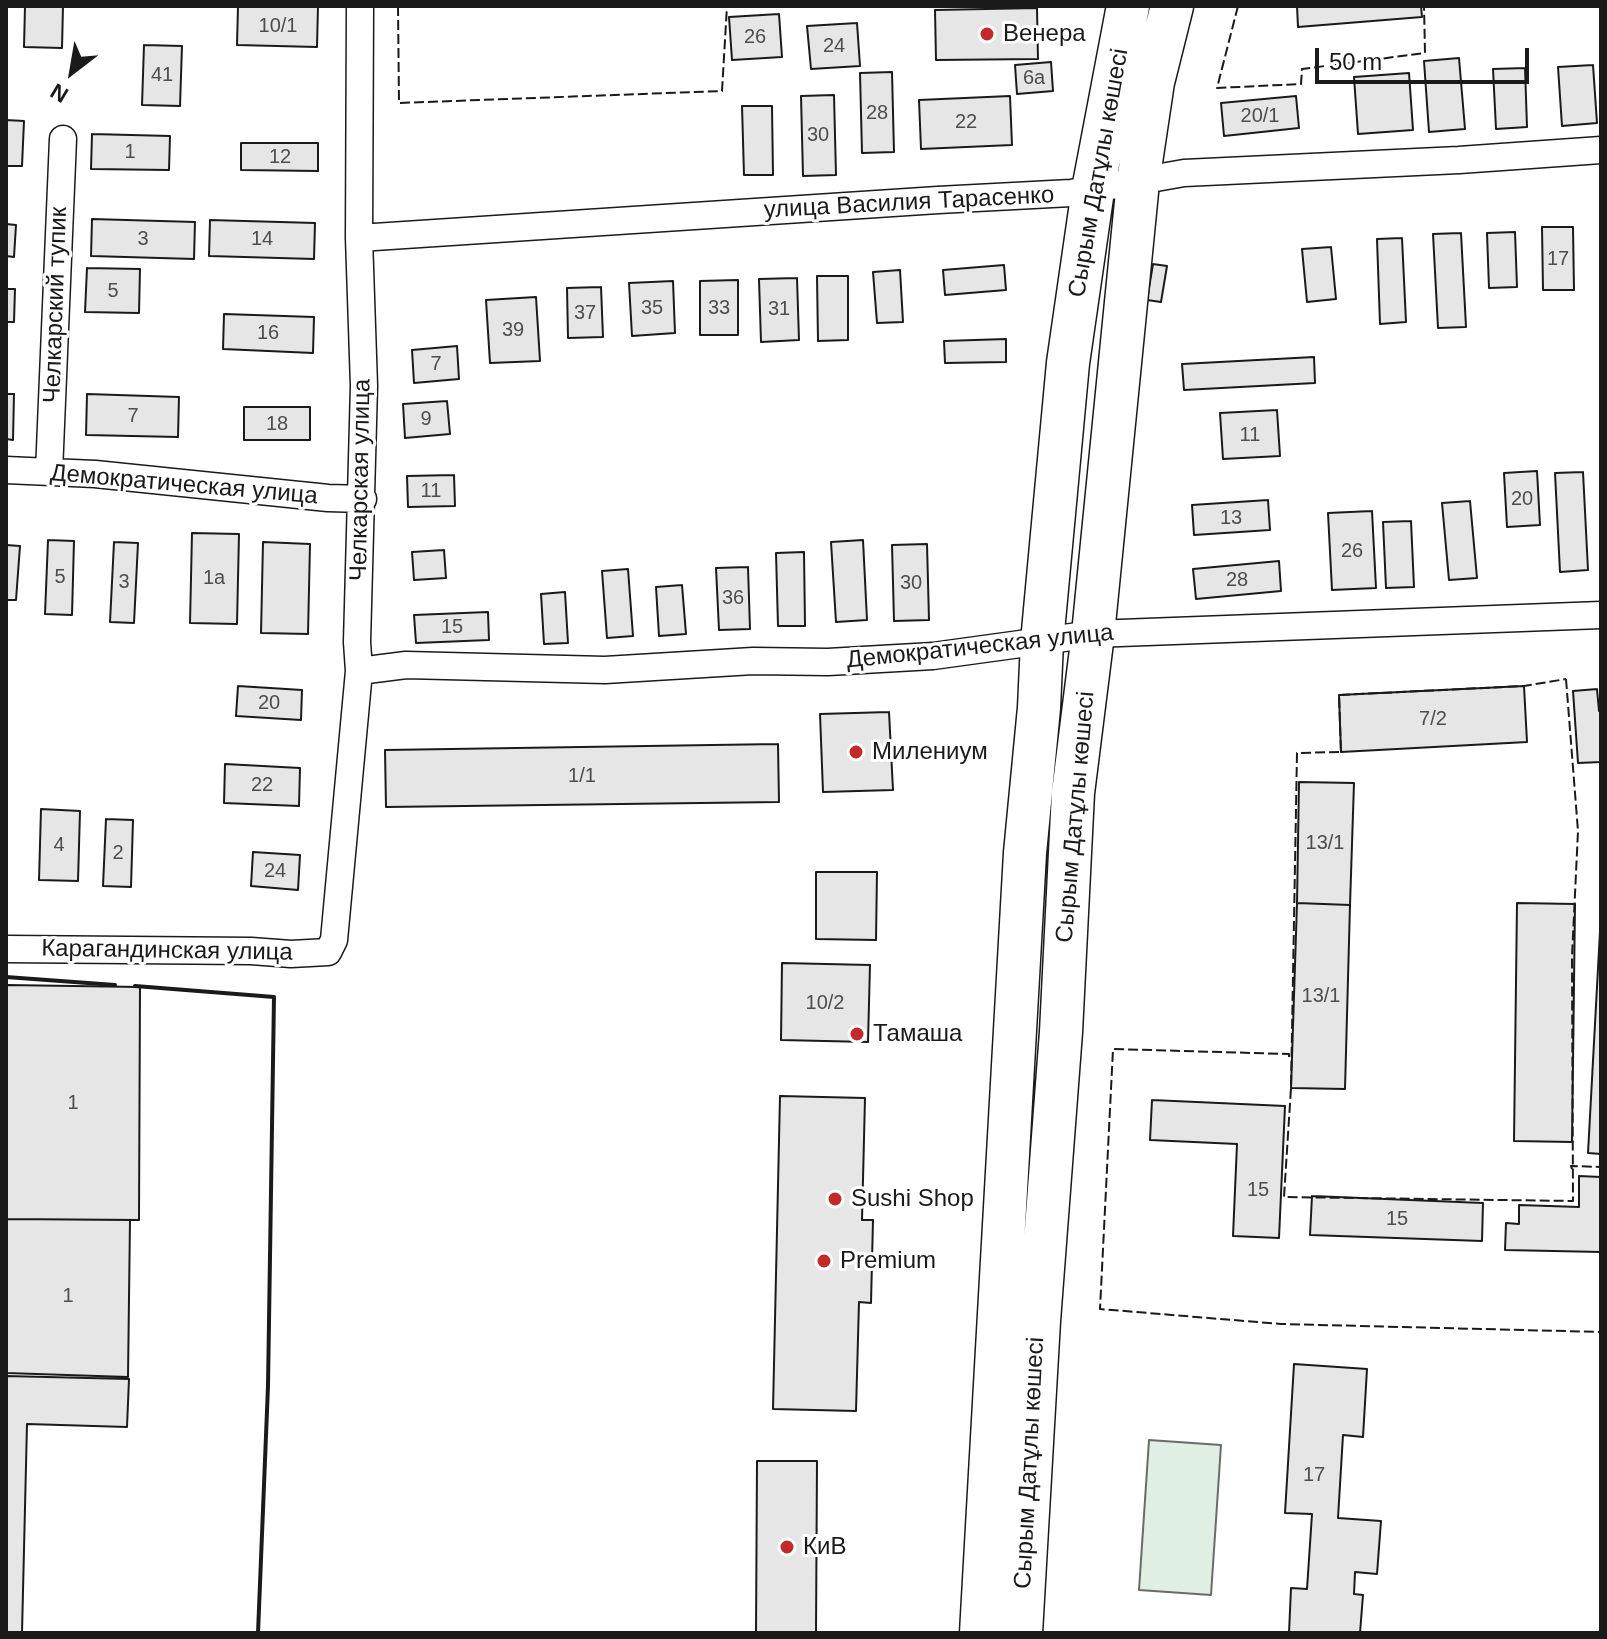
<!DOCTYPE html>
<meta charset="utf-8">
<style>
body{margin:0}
#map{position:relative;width:1607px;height:1639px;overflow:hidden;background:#fff;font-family:Helvetica,sans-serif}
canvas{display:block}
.frame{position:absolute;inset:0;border:8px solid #1a1a1a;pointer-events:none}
.north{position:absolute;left:32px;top:32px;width:80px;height:80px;-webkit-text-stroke:6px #fff;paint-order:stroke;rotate:211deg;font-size:22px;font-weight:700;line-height:32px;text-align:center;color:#1a1a1a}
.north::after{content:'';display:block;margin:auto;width:28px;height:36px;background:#1a1a1a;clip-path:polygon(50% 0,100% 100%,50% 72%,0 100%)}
.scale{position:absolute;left:1315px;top:48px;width:214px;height:36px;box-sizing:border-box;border:4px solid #1a1a1a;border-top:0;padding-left:10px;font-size:24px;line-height:28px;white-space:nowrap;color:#1a1a1a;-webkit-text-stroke:6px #fff;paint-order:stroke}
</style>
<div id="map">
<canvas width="1607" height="1639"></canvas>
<div class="frame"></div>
<div class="north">N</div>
<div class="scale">50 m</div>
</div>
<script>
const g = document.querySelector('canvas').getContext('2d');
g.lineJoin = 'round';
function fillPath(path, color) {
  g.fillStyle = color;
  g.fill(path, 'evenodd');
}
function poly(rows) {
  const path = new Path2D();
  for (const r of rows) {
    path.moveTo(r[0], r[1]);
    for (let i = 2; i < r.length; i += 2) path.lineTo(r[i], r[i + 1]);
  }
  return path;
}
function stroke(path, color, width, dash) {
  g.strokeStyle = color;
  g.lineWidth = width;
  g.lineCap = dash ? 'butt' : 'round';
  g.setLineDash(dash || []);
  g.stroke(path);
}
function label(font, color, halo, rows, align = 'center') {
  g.font = font + ' Helvetica,sans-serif';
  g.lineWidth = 6;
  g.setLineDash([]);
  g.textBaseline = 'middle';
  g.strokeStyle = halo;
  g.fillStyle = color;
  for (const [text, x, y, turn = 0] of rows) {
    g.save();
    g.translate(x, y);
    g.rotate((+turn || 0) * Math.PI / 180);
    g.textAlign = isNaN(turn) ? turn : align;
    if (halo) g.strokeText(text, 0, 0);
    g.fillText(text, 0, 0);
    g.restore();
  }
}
const green = poly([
 [1149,1440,1221,1445,1211,1595,1139,1590,1149,1440]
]);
fillPath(green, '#e0efe3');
stroke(green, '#6a6a6a', 2);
const building = poly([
 [25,6,63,6,62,48,24,47,25,6],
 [238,6,318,6,317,47,237,45,238,6],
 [1297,6,1421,6,1422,17,1298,27,1297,6],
 [1037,8,1038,59,936,60,935,10,1037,8],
 [779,14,782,57,732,60,729,17,779,14],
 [857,23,860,66,811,69,807,26,857,23],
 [144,45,182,46,180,106,142,105,144,45],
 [1459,58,1465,129,1429,132,1424,61,1459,58],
 [1051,62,1053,91,1017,94,1015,65,1051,62],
 [1593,65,1597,123,1562,126,1558,67,1593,65],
 [1525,68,1527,127,1496,129,1493,69,1525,68],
 [892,72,894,152,862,153,860,73,892,72],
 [1409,73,1413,130,1358,134,1354,77,1409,73],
 [834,95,836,175,803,176,801,96,834,95],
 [1010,96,1012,145,921,149,919,100,1010,96],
 [1296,96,1299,128,1224,136,1221,103,1296,96],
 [742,106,772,106,773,175,744,175,742,106],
 [6,120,24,121,22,166,6,166,6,120],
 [92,134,170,136,169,170,91,169,92,134],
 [241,143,318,143,318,171,241,170,241,143],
 [92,219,195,222,194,259,91,256,92,219],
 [210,220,315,223,314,259,209,256,210,220],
 [6,224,16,225,14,257,6,256,6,224],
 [1542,227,1573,227,1574,290,1543,290,1542,227],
 [1515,232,1517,287,1489,288,1487,233,1515,232],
 [1461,233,1466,327,1438,328,1433,234,1461,233],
 [1402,238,1406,322,1380,324,1377,239,1402,238],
 [1331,247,1336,299,1307,302,1302,249,1331,247],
 [1153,264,1167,266,1161,302,1147,300,1153,264],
 [1004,265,1006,290,945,295,943,270,1004,265],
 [87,268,140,269,139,313,85,312,87,268],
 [900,270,903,322,877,323,873,272,900,270],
 [817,276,848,276,848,340,818,341,817,276],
 [797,278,799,340,761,342,759,279,797,278],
 [738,280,738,335,700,335,700,281,738,280],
 [673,281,675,333,632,336,629,283,673,281],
 [601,287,603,337,568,338,567,288,601,287],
 [6,289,15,289,14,322,6,322,6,289],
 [536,297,540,361,490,363,486,300,536,297],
 [224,314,314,317,313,353,223,349,224,314],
 [1006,339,1006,362,945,363,944,341,1006,339],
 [457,346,459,379,414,383,412,350,457,346],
 [1314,357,1315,383,1184,390,1182,364,1314,357],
 [6,394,14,394,13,440,6,439,6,394],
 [87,394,179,397,178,437,86,435,87,394],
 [447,401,450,434,405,438,403,404,447,401],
 [244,407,310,407,310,440,244,440,244,407],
 [1277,410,1280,456,1223,459,1220,413,1277,410],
 [1537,471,1540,525,1507,527,1504,473,1537,471],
 [1583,472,1588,570,1560,572,1555,473,1583,472],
 [454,475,455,506,408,507,407,476,454,475],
 [1268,500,1270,530,1194,535,1192,505,1268,500],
 [1470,501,1477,578,1449,580,1442,503,1470,501],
 [1372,511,1376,588,1332,590,1328,513,1372,511],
 [1411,521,1414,587,1386,588,1383,522,1411,521],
 [192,533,239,534,237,624,190,623,192,533],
 [48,540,74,541,72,615,45,614,48,540],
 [863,540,867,620,836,622,831,542,863,540],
 [114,542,138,543,134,623,110,622,114,542],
 [263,542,310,544,308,634,261,633,263,542],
 [927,544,929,620,894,621,892,545,927,544],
 [6,545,20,546,16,600,6,600,6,545],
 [444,550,446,578,414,580,412,552,444,550],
 [804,552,805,626,778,626,776,553,804,552],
 [1279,561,1281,591,1196,599,1193,569,1279,561],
 [748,567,750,629,719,630,716,568,748,567],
 [628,569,633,636,607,638,602,571,628,569],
 [682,585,686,634,659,636,656,587,682,585],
 [565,592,568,643,544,644,541,594,565,592],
 [488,612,489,640,416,643,414,615,488,612],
 [238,686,302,690,301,720,236,716,238,686],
 [1524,686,1527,742,1341,752,1339,695,1524,686],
 [1597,689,1599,711,1601,711,1601,762,1578,763,1573,691,1597,689],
 [889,712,893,790,823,792,820,714,889,712],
 [778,744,779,802,386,807,385,750,778,744],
 [225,764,300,768,299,806,224,803,225,764],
 [1299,782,1354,783,1350,905,1297,903,1299,782],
 [41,809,80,811,78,881,39,880,41,809],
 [106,819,133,820,131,887,103,886,106,819],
 [253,852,300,855,298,890,251,886,253,852],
 [816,872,877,872,876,940,816,939,816,872],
 [1297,903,1350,905,1345,1089,1291,1088,1297,903],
 [1517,903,1575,904,1572,1142,1514,1141,1517,903],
 [1601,913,1601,1154,1588,1153,1601,913],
 [782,963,870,965,868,1042,781,1040,782,963],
 [6,985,140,987,139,1220,6,1219,6,985],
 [780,1096,865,1098,862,1220,873,1220,871,1303,859,1302,856,1411,773,1409,780,1096],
 [1152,1100,1285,1106,1279,1238,1233,1236,1237,1144,1150,1140,1152,1100],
 [1579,1176,1601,1177,1601,1252,1505,1250,1506,1223,1519,1224,1519,1205,1579,1207,1579,1176],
 [1312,1196,1483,1203,1482,1241,1310,1235,1312,1196],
 [6,1219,130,1220,128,1377,6,1373,6,1219],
 [1294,1364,1367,1369,1363,1437,1343,1435,1338,1518,1381,1521,1377,1574,1355,1572,1354,1594,1363,1595,1360,1633,1289,1633,1291,1588,1307,1589,1312,1514,1285,1513,1294,1364],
 [6,1376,129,1379,127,1427,27,1424,22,1633,6,1633,6,1376],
 [757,1461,817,1461,816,1633,756,1633,757,1461]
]);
fillPath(building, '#e6e6e6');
stroke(building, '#1a1a1a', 2);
const minor = poly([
 [359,238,938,200,1071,193,1184,173,1459,160,1601,150],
 [6,470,95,474,328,498,363,499],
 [49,472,63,139],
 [359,671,406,665,605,670,753,661,828,662,933,656,1093,634,1601,615],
 [6,949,251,951,291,954,328,952,334,940,359,671,357,642,364,386,359,238,360,6]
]);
const trunk = poly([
 [981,1633,1025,853,1039,708,1042,642,1068,363,1093,190,1128,6],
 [1021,1633,1039,1321,1061,1032,1073,793,1093,634,1138,182,1153,82,1172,6]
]);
stroke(minor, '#1a1a1a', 29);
stroke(trunk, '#1a1a1a', 45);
stroke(minor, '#fff', 26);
stroke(trunk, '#fff', 42);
stroke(poly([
 [398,6,399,103,722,91,727,6],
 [1238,6,1217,88,1301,84,1302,69,1425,53,1424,6],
 [1566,679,1578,831,1572,957,1573,1201,1284,1197,1291,1088,1297,753,1341,752,1339,695,1524,686,1566,679],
 [1289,1057,1289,1054,1113,1049,1100,1309,1281,1324,1601,1332],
 [1572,1169,1571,1166,1601,1167]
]), '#1a1a1a', 2, [10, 4]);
stroke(poly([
 [6,977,115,985],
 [135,986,274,997,268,1386,258,1633]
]), '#1a1a1a', 4);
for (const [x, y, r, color] of [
 [987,34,8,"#c62828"],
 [856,752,8,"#c62828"],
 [857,1034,8,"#c62828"],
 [835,1199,8,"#c62828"],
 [824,1261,8,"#c62828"],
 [787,1547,8,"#c62828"]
]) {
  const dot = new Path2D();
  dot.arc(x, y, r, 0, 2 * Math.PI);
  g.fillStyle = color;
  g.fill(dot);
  stroke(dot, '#fff', 3);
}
label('20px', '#4d4d4d', null, [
 ["10/1",278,26],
 ["26",755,37],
 ["24",834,46],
 ["41",162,75],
 ["6а",1034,78],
 ["28",877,113],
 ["20/1",1260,116],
 ["22",966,122],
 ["30",818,135],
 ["1",130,152],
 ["12",280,157],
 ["3",143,239],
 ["14",262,239],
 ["17",1558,259],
 ["5",113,291],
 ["35",652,308],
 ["33",719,308],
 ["31",779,309],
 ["37",585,313],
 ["39",513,330],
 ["16",268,333],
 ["7",436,364],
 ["7",133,416],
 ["9",426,419],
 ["18",277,424],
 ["11",1250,435],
 ["11",431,491],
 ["20",1522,499],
 ["13",1231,518],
 ["26",1352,551],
 ["5",60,577],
 ["1а",214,578],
 ["28",1237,580],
 ["3",124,582],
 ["30",911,583],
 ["36",733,598],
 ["15",452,627],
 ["20",269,703],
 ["7/2",1433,719],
 ["1/1",582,776],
 ["22",262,785],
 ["13/1",1325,843],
 ["4",59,845],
 ["2",118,853],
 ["24",275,871],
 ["13/1",1321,996],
 ["10/2",825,1003],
 ["1",73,1103],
 ["15",1258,1190],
 ["15",1397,1219],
 ["1",68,1296],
 ["17",1314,1475]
]);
label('24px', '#1a1a1a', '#fff', [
 ["Венера",1003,34],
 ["Милениум",872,752],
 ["Тамаша",873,1034],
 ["Sushi Shop",851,1199],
 ["Premium",840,1261],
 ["КиВ",803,1547]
], 'left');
label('24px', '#1a1a1a', '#fff', [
 ["Сырым Датұлы көшесі",1099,173,-80],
 ["улица Василия Тарасенко",909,203,-3],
 ["Челкарский тупик",56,305,-88],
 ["Челкарская улица",361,480,-89],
 ["Демократическая улица",184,485,5],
 ["Демократическая улица",980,647,-6],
 ["Сырым Датұлы көшесі",1076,817,-85],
 ["Карагандинская улица",167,951,1],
 ["Сырым Датұлы көшесі",1030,1463,-87]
]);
</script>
